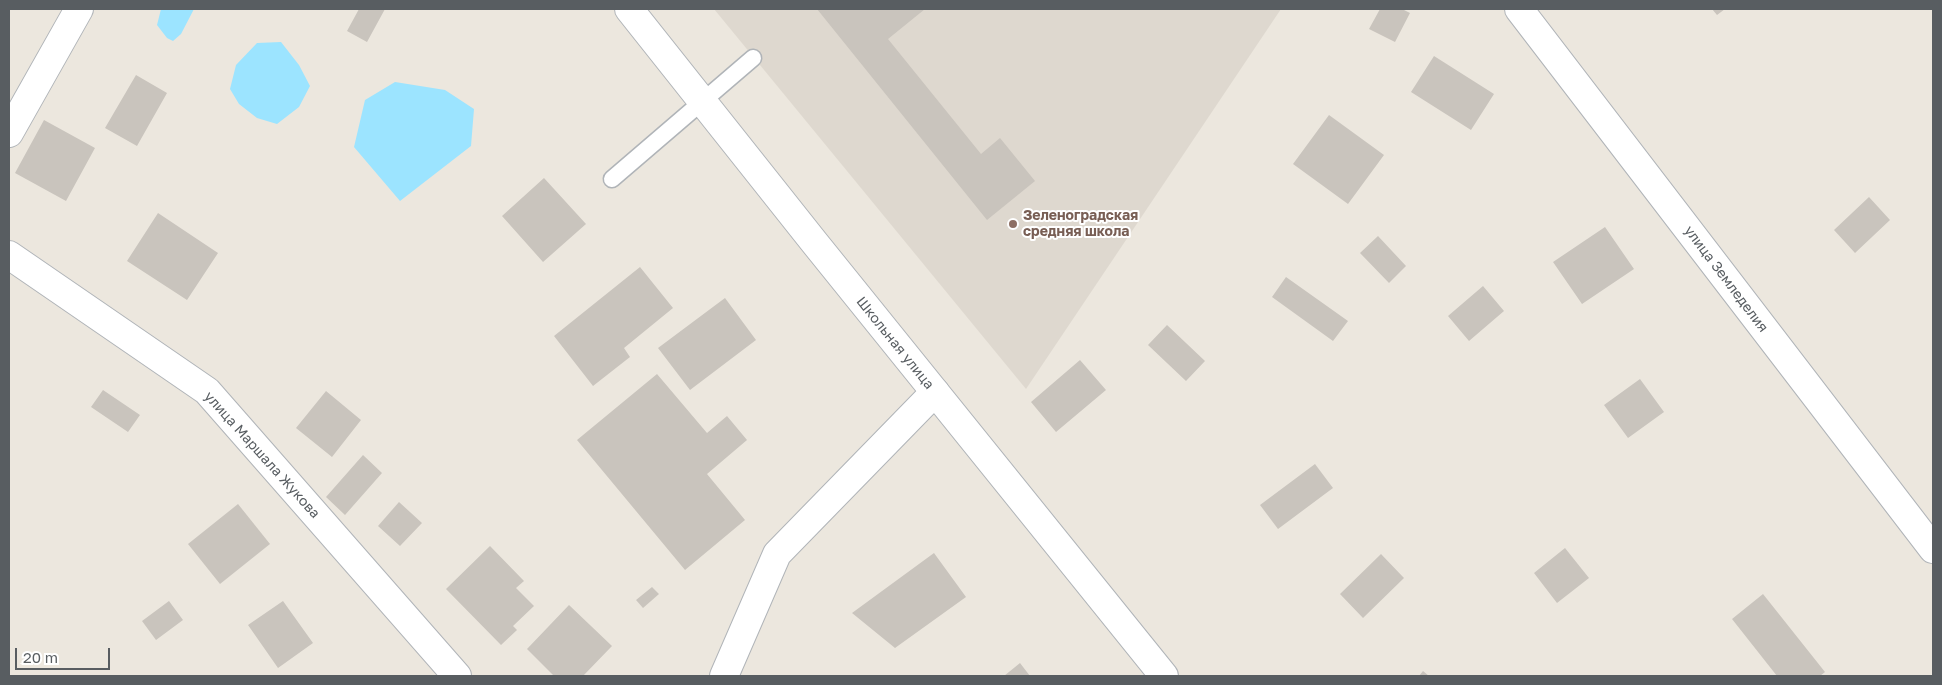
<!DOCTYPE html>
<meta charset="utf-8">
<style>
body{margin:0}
#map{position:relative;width:1942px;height:685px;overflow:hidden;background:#ece7de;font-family:"Golos Text",sans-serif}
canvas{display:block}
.frame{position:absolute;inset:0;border:10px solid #585d61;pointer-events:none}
.scale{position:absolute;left:15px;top:648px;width:95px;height:22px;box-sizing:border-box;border:2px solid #585d61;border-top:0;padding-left:6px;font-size:15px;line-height:18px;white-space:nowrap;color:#585d61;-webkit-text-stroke:4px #fff;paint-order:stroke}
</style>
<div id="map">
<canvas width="1942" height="685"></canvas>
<div class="frame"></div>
<div class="scale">20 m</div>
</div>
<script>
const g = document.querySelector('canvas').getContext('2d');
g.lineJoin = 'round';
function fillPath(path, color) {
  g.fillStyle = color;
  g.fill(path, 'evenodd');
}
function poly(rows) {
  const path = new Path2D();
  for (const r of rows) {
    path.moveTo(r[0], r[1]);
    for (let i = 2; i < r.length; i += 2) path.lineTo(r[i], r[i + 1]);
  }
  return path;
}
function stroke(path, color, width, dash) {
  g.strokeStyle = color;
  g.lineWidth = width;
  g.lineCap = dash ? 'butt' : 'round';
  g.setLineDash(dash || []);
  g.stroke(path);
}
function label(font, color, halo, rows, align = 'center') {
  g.font = font + ' "Golos Text",sans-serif';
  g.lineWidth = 4;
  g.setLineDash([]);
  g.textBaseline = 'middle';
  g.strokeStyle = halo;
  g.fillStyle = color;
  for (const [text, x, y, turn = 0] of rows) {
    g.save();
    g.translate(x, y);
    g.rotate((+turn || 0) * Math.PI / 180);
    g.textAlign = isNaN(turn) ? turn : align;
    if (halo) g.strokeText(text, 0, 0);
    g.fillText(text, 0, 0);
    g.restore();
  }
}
fillPath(poly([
 [714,9,1281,9,1026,389]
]), '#ded8cf');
fillPath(poly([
 [161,9,194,9,181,34,173,41,167,38,157,25],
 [281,42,299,65,310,86,299,107,277,124,257,118,239,104,230,89,236,65,257,43],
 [395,82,445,90,474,109,471,146,400,201,354,147,365,100]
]), '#9ce4ff');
fillPath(poly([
 [359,9,385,9,367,42,347,31],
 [817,9,925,9,888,39,981,154,1000,138,1035,181,987,220],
 [1380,9,1402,9,1410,13,1395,42,1369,29],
 [1712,9,1725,9,1717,15],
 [1434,56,1494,94,1471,130,1411,92],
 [136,75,167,93,137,146,105,128],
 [1329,115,1384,155,1348,204,1293,164],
 [44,120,95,148,66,201,15,173],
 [544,178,586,224,543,262,502,216],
 [1869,197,1890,220,1855,253,1834,230],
 [158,213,218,253,187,300,127,261],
 [1605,227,1634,269,1582,304,1553,262],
 [1378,236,1406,266,1389,283,1360,253],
 [640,267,673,308,624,348,630,357,593,386,554,336],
 [1286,277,1348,321,1333,341,1272,297],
 [1483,286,1504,311,1469,341,1448,316],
 [725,298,756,340,690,390,658,348],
 [1167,325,1205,361,1186,381,1148,345],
 [1080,360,1106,390,1056,432,1031,402],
 [657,374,707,433,727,416,747,440,707,474,745,520,685,570,577,440],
 [1640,379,1664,412,1628,438,1604,405],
 [103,390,140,415,128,432,91,407],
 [326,391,361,420,332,457,296,428],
 [363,455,382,473,345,515,326,497],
 [1315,464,1333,488,1278,529,1260,505],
 [399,502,422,523,400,546,378,526],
 [238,504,270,544,220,584,188,544],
 [490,546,524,581,516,588,534,606,513,626,517,630,501,645,446,589],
 [1565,548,1589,578,1557,603,1534,573],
 [934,553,966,597,895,648,852,613],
 [1381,554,1404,578,1363,618,1340,594],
 [652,587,659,594,643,608,636,600],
 [1763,594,1825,672,1820,676,1777,676,1732,619],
 [169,601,183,620,156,640,142,621],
 [283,601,313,643,278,668,248,625],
 [569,605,612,646,583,676,554,676,527,649],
 [1020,663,1030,676,1004,676],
 [1423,671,1429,676,1419,676]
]), '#c9c4bd');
const service = poly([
 [612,179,753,58]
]);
const minor = poly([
 [1519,9,1933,549],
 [9,133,79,9],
 [9,255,207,391,457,676],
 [724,676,777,554,935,392]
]);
const tertiary = poly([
 [629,9,814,242,1164,676]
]);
stroke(service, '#b0b4b8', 19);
stroke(minor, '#b0b4b8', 30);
stroke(tertiary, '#b0b4b8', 30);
stroke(service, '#fff', 16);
stroke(minor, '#fff', 28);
stroke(tertiary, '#fff', 28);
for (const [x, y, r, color] of [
 [1013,224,5,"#8d6e63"]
]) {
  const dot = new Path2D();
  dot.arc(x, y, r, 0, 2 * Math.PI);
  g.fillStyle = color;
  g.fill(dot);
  stroke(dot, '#fff', 2);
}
label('bold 14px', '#785e54', '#fff', [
 ["Зеленоградская",1023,216],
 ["средняя школа",1023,232]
], 'left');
label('14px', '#585d61', '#fff', [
 ["улица Земледелия",1726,279,53],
 ["Школьная улица",895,343,51],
 ["улица Маршала Жукова",262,455,48]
]);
</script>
